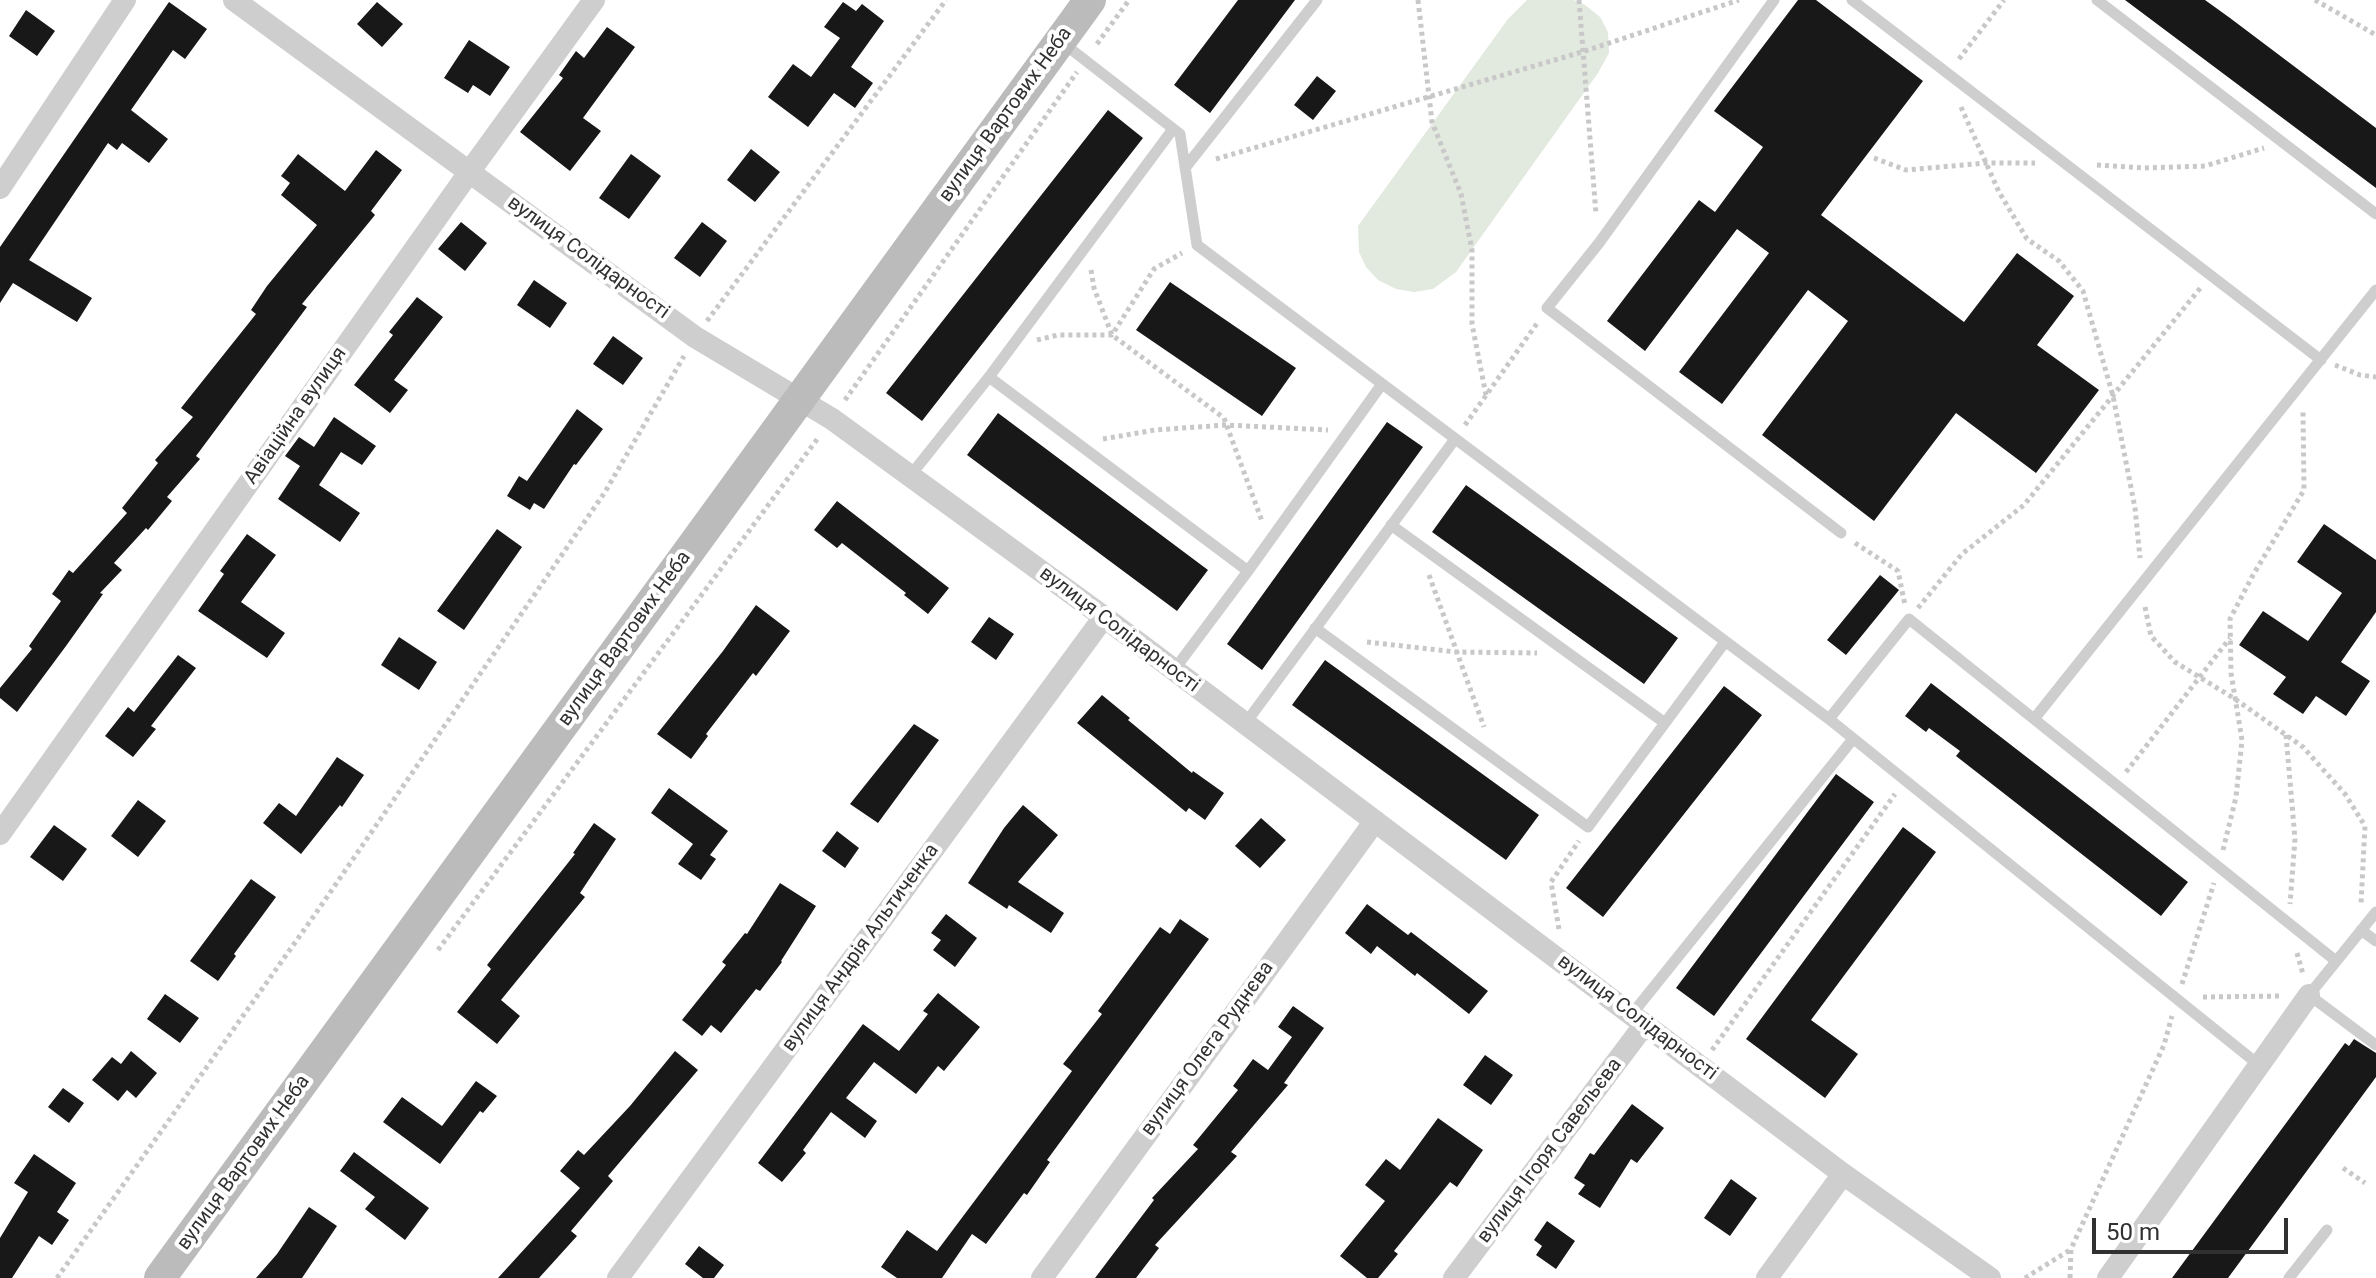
<!DOCTYPE html>
<meta charset="utf-8">
<style>
body{margin:0}
#map{position:relative;width:2376px;height:1278px;overflow:hidden;background:#fff;font-family:Roboto,sans-serif}
canvas{display:block}
.scale{position:absolute;left:2092px;top:1218px;width:196px;height:36px;box-sizing:border-box;border:4px solid #313131;border-top:0;padding-left:10px;font-size:24px;line-height:28px;white-space:nowrap;color:#313131;-webkit-text-stroke:6px #fff;paint-order:stroke}
</style>
<div id="map">
<canvas width="2376" height="1278"></canvas>
<div class="scale">50 m</div>
</div>
<script>
const g = document.querySelector('canvas').getContext('2d');
g.lineJoin = 'round';
function fillPath(path, color) {
  g.fillStyle = color;
  g.fill(path, 'evenodd');
}
function poly(rows) {
  const path = new Path2D();
  for (const r of rows) {
    path.moveTo(r[0], r[1]);
    for (let i = 2; i < r.length; i += 2) path.lineTo(r[i], r[i + 1]);
  }
  return path;
}
function stroke(path, color, width, dash) {
  g.strokeStyle = color;
  g.lineWidth = width;
  g.lineCap = dash ? 'butt' : 'round';
  g.setLineDash(dash || []);
  g.stroke(path);
}
function label(font, color, halo, rows, align = 'center') {
  g.font = font + ' Roboto,sans-serif';
  g.lineWidth = 8;
  g.setLineDash([]);
  g.textBaseline = 'middle';
  g.strokeStyle = halo;
  g.fillStyle = color;
  for (const [text, x, y, turn = 0] of rows) {
    g.save();
    g.translate(x, y);
    g.rotate((+turn || 0) * Math.PI / 180);
    g.textAlign = isNaN(turn) ? turn : align;
    if (halo) g.strokeText(text, 0, 0);
    g.fillText(text, 0, 0);
    g.restore();
  }
}
fillPath(poly([
 [1527,0,1574,0,1585,5,1600,17,1608,32,1609,53,1598,73,1456,272,1433,289,1414,292,1396,289,1378,280,1366,267,1359,252,1358,226,1508,19]
]), '#e2e9de');
fillPath(poly([
 [1238,0,1295,0,1210,113,1174,85],
 [1798,0,1816,0,1923,81,1821,215,1964,322,2017,253,2074,296,2037,345,2099,390,2036,473,1956,413,1874,521,1762,435,1848,321,1808,290,1722,404,1679,372,1769,253,1737,229,1645,351,1607,321,1699,200,1715,212,1763,147,1714,111],
 [2125,0,2205,0,2230,18,2376,128,2376,188],
 [169,2,207,29,185,59,173,50,131,110,168,139,149,163,122,143,117,150,108,143,29,260,92,298,77,322,13,283,0,303,0,247],
 [377,2,403,24,382,47,357,24],
 [843,2,856,11,862,4,884,21,851,67,873,83,855,108,834,93,808,127,768,97,793,64,811,77,840,38,824,27],
 [26,10,55,31,37,56,9,36],
 [607,27,635,47,583,118,601,131,570,171,520,132,563,78,559,75,576,51,584,58],
 [469,40,510,67,490,96,473,85,468,93,444,78],
 [1317,76,1336,91,1313,120,1294,105],
 [1108,110,1143,138,922,421,886,393],
 [751,149,780,172,755,202,727,180],
 [376,150,402,170,371,211,375,215,302,304,307,307,196,456,200,459,167,497,172,501,148,530,146,528,114,563,122,570,100,593,103,594,66,646,17,712,0,698,0,688,32,649,29,646,61,601,52,594,69,570,73,573,127,513,122,508,158,463,155,460,193,417,181,408,256,314,251,310,267,286,317,225,281,195,290,183,281,176,298,154,345,191],
 [631,154,661,176,629,219,599,198],
 [461,222,487,243,465,271,438,249],
 [702,222,727,241,700,277,674,258],
 [534,280,567,303,550,328,517,305],
 [1170,282,1296,368,1262,416,1136,330],
 [417,297,443,317,394,380,408,390,390,413,354,385,393,335,389,332],
 [613,336,643,358,623,385,593,364],
 [577,409,603,429,576,465,574,464,544,509,534,503,530,510,507,496,519,476,527,481],
 [998,413,1208,570,1177,611,967,455],
 [334,417,376,446,362,465,341,452,319,485,360,513,340,542,278,499,300,466,285,456,299,437,314,447],
 [1387,422,1423,447,1262,670,1227,644],
 [1466,485,1678,638,1644,684,1432,532],
 [837,501,949,588,928,614,904,595,906,593,842,543,837,548,814,530],
 [2324,524,2376,560,2376,612,2341,662,2370,681,2346,716,2316,696,2303,714,2273,694,2286,677,2239,645,2263,611,2308,641,2342,593,2297,562],
 [497,529,522,547,464,630,437,611],
 [247,534,276,555,241,602,285,633,267,658,198,611,224,574,220,571],
 [1880,575,1899,590,1846,655,1827,640],
 [756,605,790,631,756,676,753,673,706,734,708,736,691,759,657,734,723,651],
 [989,617,1014,634,996,660,971,642],
 [399,637,437,662,419,690,381,665],
 [178,655,196,668,151,726,156,729,133,757,105,736,128,707,134,712],
 [1325,660,1539,815,1506,860,1292,705],
 [1931,683,2188,882,2161,916,1956,756,1960,751,1929,728,1926,732,1905,716],
 [1724,686,1762,715,1603,917,1566,888],
 [1102,695,1130,718,1128,720,1192,773,1193,771,1224,793,1205,820,1189,808,1186,812,1077,723],
 [914,724,939,740,878,823,850,804],
 [337,757,364,775,342,807,340,805,301,854,263,823,279,803,296,816],
 [1836,774,1874,802,1714,1016,1676,988],
 [669,788,728,831,710,855,716,859,701,880,678,864,693,844,651,813],
 [138,800,166,821,138,857,111,836],
 [1023,805,1058,835,1018,882,1064,913,1051,933,1009,905,1007,909,968,883,1004,828],
 [1261,818,1286,840,1260,868,1235,846],
 [594,823,616,839,580,893,585,897,501,1000,520,1016,497,1044,457,1012,491,969,487,965,575,854,573,853],
 [54,825,87,849,63,881,30,857],
 [1903,827,1936,852,1811,1020,1858,1054,1825,1098,1746,1039],
 [837,831,859,848,845,868,822,851],
 [251,879,276,897,234,954,236,956,218,981,190,961],
 [780,883,816,906,781,961,782,962,760,991,756,989,721,1033,711,1025,702,1036,682,1020,726,965,722,962,745,933,747,934],
 [1367,904,1408,935,1411,932,1488,991,1469,1014,1417,973,1415,976,1377,946,1371,954,1345,933],
 [946,914,977,938,955,967,933,950,941,940,931,933],
 [1180,919,1209,939,1047,1160,1050,1162,1027,1195,1024,1193,986,1244,972,1234,942,1278,897,1278,881,1267,907,1230,937,1251,1072,1071,1063,1064,1102,1014,1098,1011,1160,927,1170,934],
 [938,993,980,1027,944,1071,938,1066,916,1094,874,1062,846,1098,877,1121,865,1138,831,1112,803,1150,806,1153,782,1182,758,1163,863,1024,899,1051,928,1014,923,1011],
 [165,994,199,1018,180,1043,147,1019],
 [1293,1006,1324,1028,1284,1083,1288,1085,1231,1152,1237,1156,1155,1245,1159,1248,1136,1278,1095,1278,1154,1200,1152,1198,1198,1149,1193,1145,1238,1090,1233,1086,1253,1059,1268,1070,1292,1037,1278,1027],
 [2354,1039,2376,1053,2376,1077,2228,1278,2172,1278,2345,1043,2349,1046],
 [131,1051,157,1073,136,1098,127,1090,118,1101,92,1080,112,1057,121,1064],
 [675,1051,698,1070,608,1176,613,1181,571,1231,577,1236,539,1278,498,1278,580,1188,560,1171,578,1150,584,1155,630,1106],
 [1485,1055,1513,1075,1491,1105,1463,1085],
 [476,1081,497,1096,483,1113,480,1111,440,1164,383,1122,402,1097,442,1126],
 [63,1088,84,1103,69,1123,48,1107],
 [1632,1104,1664,1128,1637,1163,1631,1159,1600,1208,1578,1194,1585,1185,1574,1178,1590,1153,1594,1155],
 [1438,1118,1483,1150,1457,1187,1450,1182,1394,1251,1398,1254,1378,1278,1367,1278,1340,1256,1385,1201,1365,1185,1386,1159,1400,1170],
 [354,1152,429,1208,405,1240,365,1209,375,1197,340,1171],
 [34,1154,76,1183,57,1212,69,1220,52,1245,39,1236,12,1278,0,1278,0,1238,28,1192,14,1183],
 [1731,1179,1757,1198,1730,1236,1704,1218],
 [309,1207,337,1226,302,1278,256,1278,277,1254],
 [1547,1221,1575,1241,1556,1269,1536,1255,1542,1246,1534,1240],
 [699,1246,724,1265,714,1278,703,1278,685,1264]
]), '#181818');
stroke(poly([
 [1418,0,1432,122,1461,194,1472,250,1472,324,1486,395],
 [1579,0,1596,214],
 [2315,0,2376,35],
 [1097,44,1129,0],
 [1959,59,2004,0],
 [1961,107,1999,192,2027,239,2059,261,2083,291,2113,396,2135,508,2140,558],
 [1874,158,1906,170,1986,163,2035,163],
 [1216,159,1582,52,1739,0],
 [2097,165,2144,168,2205,166,2264,148],
 [1091,270,1094,288,1112,335,1224,418,1262,521],
 [707,321,946,0],
 [1037,340,1058,335,1112,335,1154,269,1182,253],
 [2335,365,2360,375,2376,377],
 [845,400,1077,72],
 [1465,425,1538,322],
 [1103,439,1155,430,1226,425,1328,430],
 [1855,543,1898,571,1905,605],
 [1429,575,1484,727],
 [2145,607,2151,636,2175,662,2235,699,2303,747,2345,794,2365,826,2361,904],
 [1918,608,1962,554,2024,505,2202,286],
 [1367,642,1456,652,1537,653],
 [2286,735,2295,839,2290,904],
 [2126,772,2230,638],
 [2223,850,2236,797,2242,740,2231,673,2230,619,2253,575,2304,490,2303,411],
 [1559,929,1551,882,1579,841],
 [438,950,818,438],
 [2297,953,2303,974],
 [2182,984,2214,883],
 [2203,997,2281,996],
 [1712,1050,1895,794],
 [2343,1168,2365,1183],
 [57,1278,316,913,605,492,684,356],
 [2025,1278,2070,1250],
 [2070,1278,2071,1249,2164,1045,2172,1016]
]), '#c8c8c8', 5, [4, 4]);
stroke(poly([
 [1774,0,1599,243,1547,308,1841,533],
 [1852,0,2321,360],
 [2097,0,2376,214],
 [1063,43,1180,134,1197,245,1829,719,1909,619,2034,719,2376,290],
 [1185,168,1317,0],
 [989,377,1248,571,1382,384],
 [910,476,989,377,1173,129],
 [1315,628,1588,827,1665,723,1391,525],
 [1174,670,1248,571],
 [1829,719,2259,1065],
 [2034,719,2336,961],
 [1665,723,1725,642],
 [1245,724,1455,439],
 [2376,912,2309,995,2376,1045],
 [2361,930,2376,941],
 [1632,1014,1853,739],
 [2289,1278,2327,1230]
]), '#cecece', 11);
stroke(poly([
 [234,0,695,337,832,419,1104,617,1843,1174,1990,1278],
 [0,188,125,0],
 [0,834,470,171,594,0],
 [618,1278,1104,617],
 [1042,1278,1375,821],
 [1454,1278,1645,1024],
 [1767,1278,1843,1174],
 [2108,1278,2309,995]
]), '#cecece', 22);
stroke(poly([
 [160,1278,1090,0]
]), '#bbb', 32);
label('20px', '#313131', '#fff', [
 ["вулиця Вартових Неба",1006,115,-54],
 ["вулиця Солідарності",588,258,36],
 ["Авіаційна вулиця",296,416,-55],
 ["вулиця Солідарності",1119,630,37],
 ["вулиця Вартових Неба",625,639,-54],
 ["вулиця Андрія Альтиченка",861,948,-54],
 ["вулиця Солідарності",1637,1018,37],
 ["вулиця Олега Руднєва",1208,1049,-54],
 ["вулиця Ігоря Савельєва",1550,1151,-53],
 ["вулиця Вартових Неба",244,1163,-54]
]);
</script>
